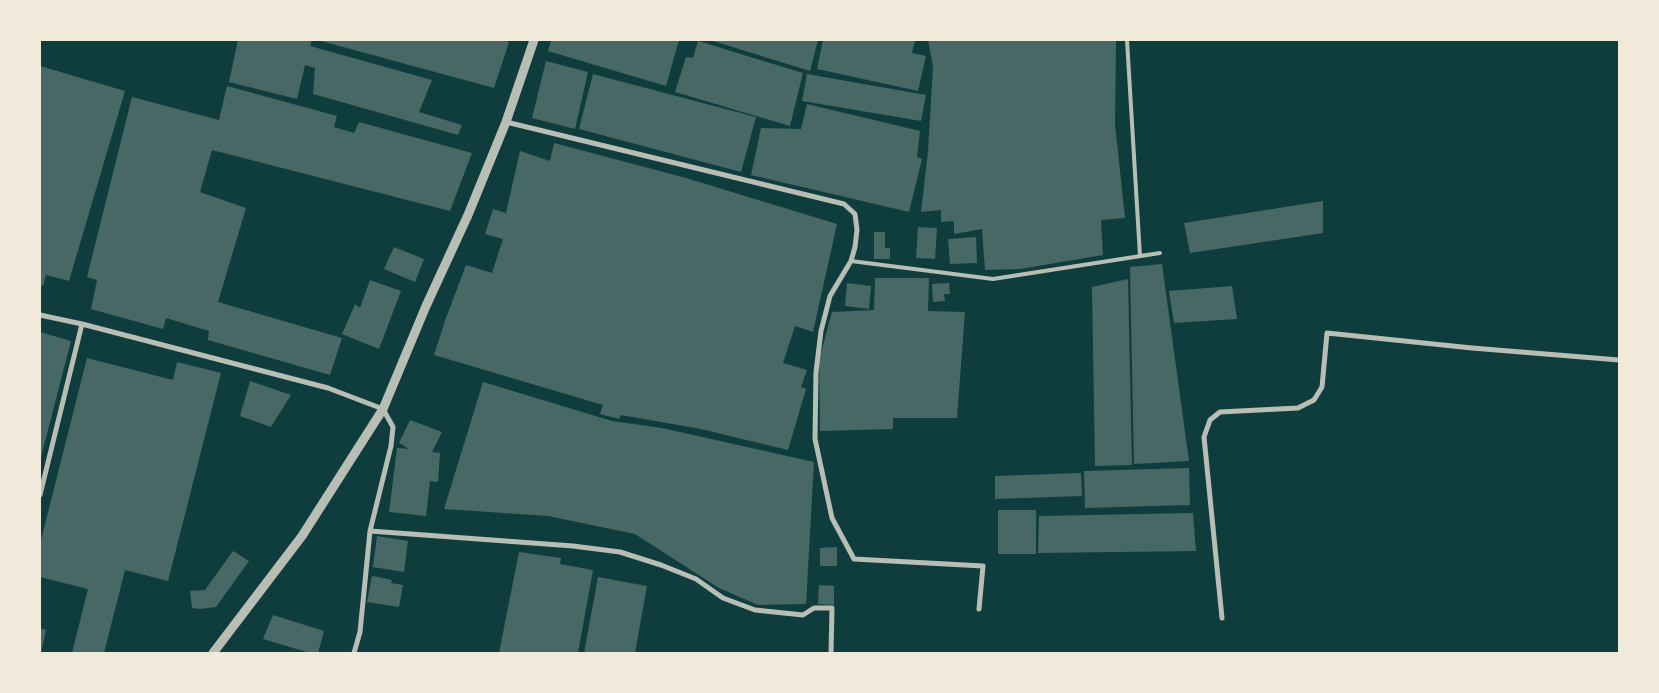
<!DOCTYPE html>
<style>
body{margin:0}
#map{position:relative;width:1659px;height:693px;overflow:hidden;background:#0f3d3e;font-family:"DejaVu Sans",sans-serif}
canvas{display:block}
.frame{position:absolute;inset:0;border:41px solid #f1e9da;pointer-events:none}
</style>
<div id="map">
<canvas width="1659" height="693"></canvas>
<div class="frame"></div>
</div>
<script>
const g = document.querySelector('canvas').getContext('2d');
g.lineJoin = 'round';
function fillPath(path, color) {
  g.fillStyle = color;
  g.fill(path, 'evenodd');
}
function poly(rows) {
  const path = new Path2D();
  for (const r of rows) {
    path.moveTo(r[0], r[1]);
    for (let i = 2; i < r.length; i += 2) path.lineTo(r[i], r[i + 1]);
  }
  return path;
}
function stroke(path, color, width, dash) {
  g.strokeStyle = color;
  g.lineWidth = width;
  g.lineCap = dash ? 'butt' : 'round';
  g.setLineDash(dash || []);
  g.stroke(path);
}
fillPath(poly([
 [238,40,312,40,310,46,432,80,419,112,462,125,458,135,313,94,315,68,305,65,297,99,229,82],
 [503,40,509,42,494,88,321,41],
 [551,40,679,40,666,86,548,51],
 [710,40,818,40,810,71],
 [823,40,915,40,912,53,926,56,918,91,817,69],
 [928,40,1116,40,1115,124,1125,218,1101,220,1103,255,1020,269,985,270,982,229,954,234,954,221,941,222,941,210,921,212,928,151,933,67],
 [698,41,803,73,790,126,675,92,686,57,693,58],
 [546,61,588,72,575,129,532,118],
 [40,66,125,91,69,281,46,275,43,286,40,285],
 [593,74,756,117,741,172,579,129],
 [807,74,926,95,921,121,802,101],
 [227,86,337,116,334,127,354,133,359,122,472,153,450,211,212,150,200,192,246,208,218,302,342,338,330,375,208,340,209,331,166,318,163,329,91,309,97,280,87,277,132,97,219,120],
 [807,104,920,131,917,157,922,159,909,212,751,175,761,128,801,129],
 [554,143,686,178,837,224,813,332,795,326,783,363,807,370,801,387,806,389,788,450,701,429,621,415,619,419,600,414,603,405,434,355,446,318,466,265,492,273,503,239,485,234,493,209,506,213,520,151,550,161],
 [1323,201,1323,233,1190,253,1184,223],
 [918,227,937,228,935,259,916,258],
 [874,232,885,232,885,248,890,248,890,259,874,259],
 [976,237,977,263,950,264,948,239],
 [394,247,424,259,415,282,384,269],
 [1162,264,1189,461,1134,464,1130,267],
 [875,278,929,278,928,311,965,312,957,418,893,418,893,429,820,431,819,360,832,312,874,310],
 [1128,279,1132,465,1095,466,1092,287],
 [370,280,401,291,379,349,342,334,355,304,360,308],
 [847,283,871,286,869,309,845,306],
 [949,283,950,294,944,294,945,301,933,302,932,284],
 [1232,286,1237,319,1174,323,1169,291],
 [40,332,71,341,41,457,40,457],
 [87,358,173,380,177,362,221,373,168,581,125,570,104,653,72,653,88,589,40,577,40,544],
 [250,381,291,395,271,427,240,416],
 [483,382,612,421,662,428,814,462,806,604,758,605,719,588,635,534,548,516,444,509],
 [410,420,442,432,432,452,440,453,438,482,430,481,426,516,389,512,397,448,409,449,399,443],
 [1189,468,1190,505,1085,508,1084,471],
 [1081,473,1082,496,995,499,995,476],
 [998,510,1036,510,1036,554,998,554],
 [1193,513,1196,551,1038,553,1039,516],
 [377,536,408,541,404,572,373,567],
 [837,547,837,566,820,566,820,548],
 [233,551,249,561,216,607,200,609,192,608,190,591,205,590],
 [519,552,561,558,560,564,593,570,578,653,499,653],
 [372,576,392,580,391,583,403,585,399,607,367,602],
 [598,577,647,586,635,653,584,653],
 [819,585,834,586,834,605,818,604],
 [273,615,324,631,318,653,310,653,263,639],
 [40,628,46,630,41,653,40,653]
]), '#486865');
stroke(poly([
 [1127,40,1140,256],
 [851,261,993,279,1160,253]
]), '#b8beb3', 4);
stroke(poly([
 [506,122,844,204,855,214,857,230,855,247,851,261,830,296,821,331,816,372,815,439,832,518,854,559,983,566,979,609],
 [40,315,82,324,328,388,383,409,393,427,391,446,370,531,360,632,354,653],
 [40,495,82,324],
 [370,531,573,546,620,552,661,565,696,579,723,598,755,610,803,615,814,608,832,608,831,653],
 [1222,618,1204,437,1210,420,1220,412,1298,408,1314,400,1322,387,1327,333,1472,348,1619,360]
]), '#b8beb3', 5);
stroke(poly([
 [213,653,302,536,383,409,426,306,468,215,506,122,534,40]
]), '#b8beb3', 9);
</script>
